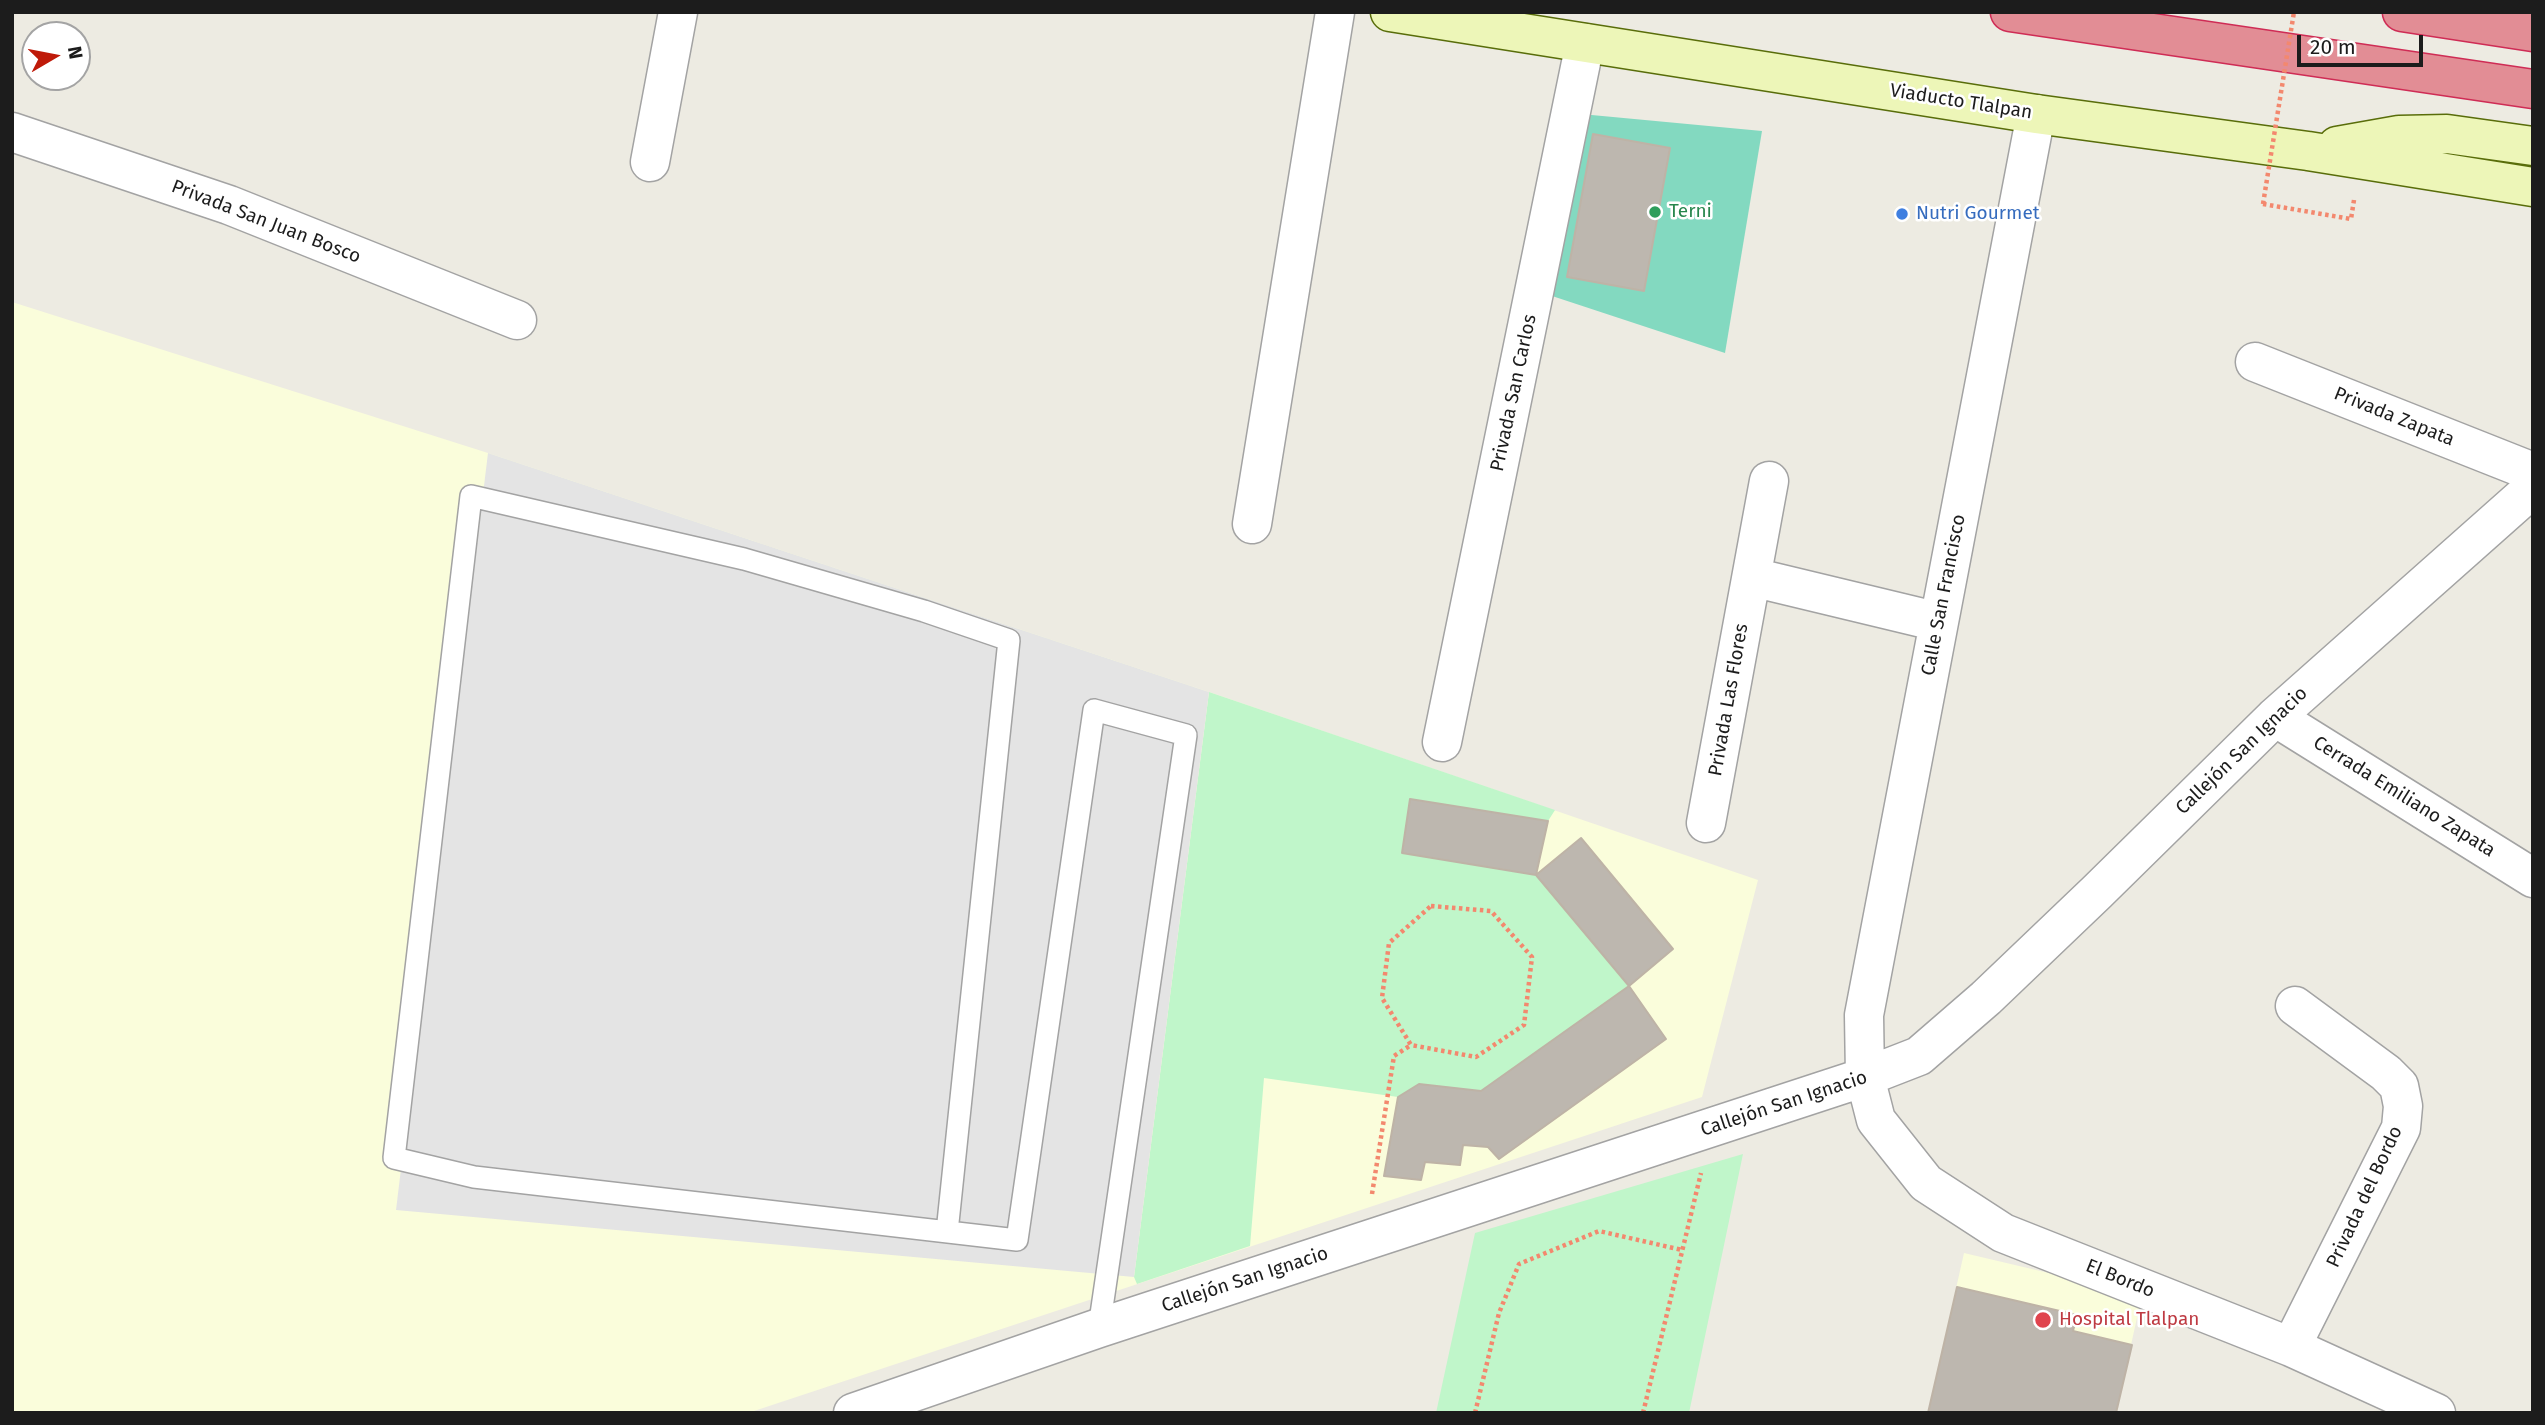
<!DOCTYPE html>
<meta charset="utf-8">
<style>
body{margin:0}
#map{position:relative;width:2545px;height:1425px;overflow:hidden;background:#edebe2;font-family:"Fira Sans",sans-serif}
canvas{display:block}
.frame{position:absolute;inset:0;border:14px solid #1c1c1c;pointer-events:none}
.north{position:absolute;left:21px;top:21px;width:70px;height:70px;box-sizing:border-box;background:#fff;border:2px solid #a4a4a4;border-radius:50%;rotate:80deg;font-size:19px;font-weight:700;line-height:28px;text-align:center;color:#1c1c1c}
.north::after{content:'';display:block;margin:auto;width:24px;height:32px;background:#bf1a09;clip-path:polygon(50% 0,100% 100%,50% 72%,0 100%)}
.scale{position:absolute;left:2297px;top:35px;width:126px;height:32px;box-sizing:border-box;border:4px solid #1c1c1c;border-top:0;padding-left:9px;font-size:21px;line-height:24px;white-space:nowrap;color:#1c1c1c;-webkit-text-stroke:5px #fff;paint-order:stroke}
</style>
<div id="map">
<canvas width="2545" height="1425"></canvas>
<div class="frame"></div>
<div class="north">N</div>
<div class="scale">20 m</div>
</div>
<script>
const g = document.querySelector('canvas').getContext('2d');
g.lineJoin = 'round';
function fillPath(path, color) {
  g.fillStyle = color;
  g.fill(path, 'evenodd');
}
function poly(rows) {
  const path = new Path2D();
  for (const r of rows) {
    path.moveTo(r[0], r[1]);
    for (let i = 2; i < r.length; i += 2) path.lineTo(r[i], r[i + 1]);
  }
  return path;
}
function stroke(path, color, width, dash) {
  g.strokeStyle = color;
  g.lineWidth = width;
  g.lineCap = dash ? 'butt' : 'round';
  g.setLineDash(dash || []);
  g.stroke(path);
}
function label(font, color, halo, rows, align = 'center') {
  g.font = font + ' "Fira Sans",sans-serif';
  g.lineWidth = 5;
  g.setLineDash([]);
  g.textBaseline = 'middle';
  g.strokeStyle = halo;
  g.fillStyle = color;
  for (const [text, x, y, turn = 0] of rows) {
    g.save();
    g.translate(x, y);
    g.rotate((+turn || 0) * Math.PI / 180);
    g.textAlign = isNaN(turn) ? turn : align;
    if (halo) g.strokeText(text, 0, 0);
    g.fillText(text, 0, 0);
    g.restore();
  }
}
fillPath(poly([
 [12,302,488,453,1209,692,1758,880,1702,1097,748,1413,12,1413],
 [1964,1253,2142,1295,2116,1413,1928,1413]
]), '#fafddb');
fillPath(poly([
 [1209,692,1555,810,1548,821,1410,799,1402,853,1536,875,1629,986,1481,1091,1419,1084,1398,1097,1264,1078,1250,1246,1137,1284,1134,1277],
 [1743,1154,1689,1413,1436,1413,1475,1233]
]), '#c0f6ca');
fillPath(poly([
 [1581,114,1762,131,1725,353,1546,294]
]), '#83d9c0');
fillPath(poly([
 [488,453,1209,692,1134,1277,396,1210]
]), '#e4e4e4');
const building = poly([
 [1593,134,1670,148,1644,291,1567,277,1593,134],
 [1410,799,1548,821,1536,875,1402,853,1410,799],
 [1581,838,1673,949,1629,986,1536,875,1581,838],
 [1629,986,1666,1039,1499,1159,1488,1147,1463,1145,1460,1165,1425,1162,1421,1180,1384,1176,1398,1097,1419,1084,1481,1091,1629,986],
 [1957,1287,2077,1315,2073,1331,2132,1345,2116,1413,1928,1413,1957,1287]
]);
fillPath(building, '#bdb7af');
stroke(building, '#beb3a6', 2);
const lane = poly([
 [947,1232,1009,640,924,611,744,559,471,496,394,1158,474,1177,1017,1240,1094,710,1186,735,1099,1328]
]);
const street = poly([
 [2036,114,1864,1015,1865,1077,1876,1120,1926,1183,2003,1233,2291,1347,2436,1413],
 [12,132,229,205,517,320],
 [650,162,678,12],
 [2255,362,2533,472],
 [1252,524,1335,12],
 [1752,577,1939,622],
 [2275,717,2533,878],
 [1442,742,1585,43],
 [1706,823,1769,481],
 [2291,1347,2401,1128,2403,1106,2399,1086,2386,1073,2295,1006],
 [853,1413,1099,1328,1865,1077,1919,1056,1986,998,2097,892,2275,717,2533,488]
]);
const secondary = poly([
 [1390,12,2036,114,2308,151,2533,187],
 [2337,146,2399,135,2447,134,2533,146]
]);
const highway = poly([
 [2010,12,2533,89],
 [2402,12,2533,32]
]);
stroke(lane, '#a3a3a3', 24);
stroke(street, '#a3a3a3', 41);
stroke(secondary, '#596d0a', 41);
stroke(highway, '#cf2c55', 41);
stroke(poly([
 [2263,204,2351,219,2354,200],
 [1431,906,1491,911,1532,957,1524,1025,1476,1057,1411,1045,1382,998,1389,943,1431,906],
 [1372,1194,1394,1056,1411,1045],
 [1475,1413,1499,1313,1519,1264,1599,1231,1682,1250],
 [1643,1413,1701,1173]
]), '#f3886e', 4.5, [3.5, 3.5]);
stroke(lane, '#fff', 21);
stroke(street, '#fff', 38);
stroke(secondary, '#edf6b8', 38);
stroke(highway, '#e28d95', 38);
stroke(poly([
 [2263,204,2294,12]
]), '#f3886e', 4.5, [3.5, 3.5]);
for (const [x, y, r, color] of [
 [1655,212,7,"#2e9e5b"],
 [1902,214,7,"#3f7fe0"],
 [2043,1320,9,"#e0444e"]
]) {
  const dot = new Path2D();
  dot.arc(x, y, r, 0, 2 * Math.PI);
  g.fillStyle = color;
  g.fill(dot);
  stroke(dot, '#fff', 2.5);
}
label('19px', '#1c1c1c', '#fff', [
 ["Viaducto Tlalpan",1961,102,9],
 ["Privada San Juan Bosco",266,222,21],
 ["Privada San Carlos",1514,393,-78],
 ["Privada Zapata",2394,417,22],
 ["Calle San Francisco",1944,595,-79],
 ["Privada Las Flores",1729,700,-80],
 ["Callejón San Ignacio",2242,751,-44],
 ["Cerrada Emiliano Zapata",2404,797,32],
 ["Callejón San Ignacio",1784,1104,-18],
 ["Privada del Bordo",2365,1197,-65],
 ["El Bordo",2120,1279,22],
 ["Callejón San Ignacio",1245,1280,-18]
]);
label('19px', '#27864d', '#fff', [
 ["Terni",1669,212]
], 'left');
label('19px', '#366cbe', '#fff', [
 ["Nutri Gourmet",1916,214]
], 'left');
label('19px', '#be3a42', '#fff', [
 ["Hospital Tlalpan",2059,1320]
], 'left');
</script>
